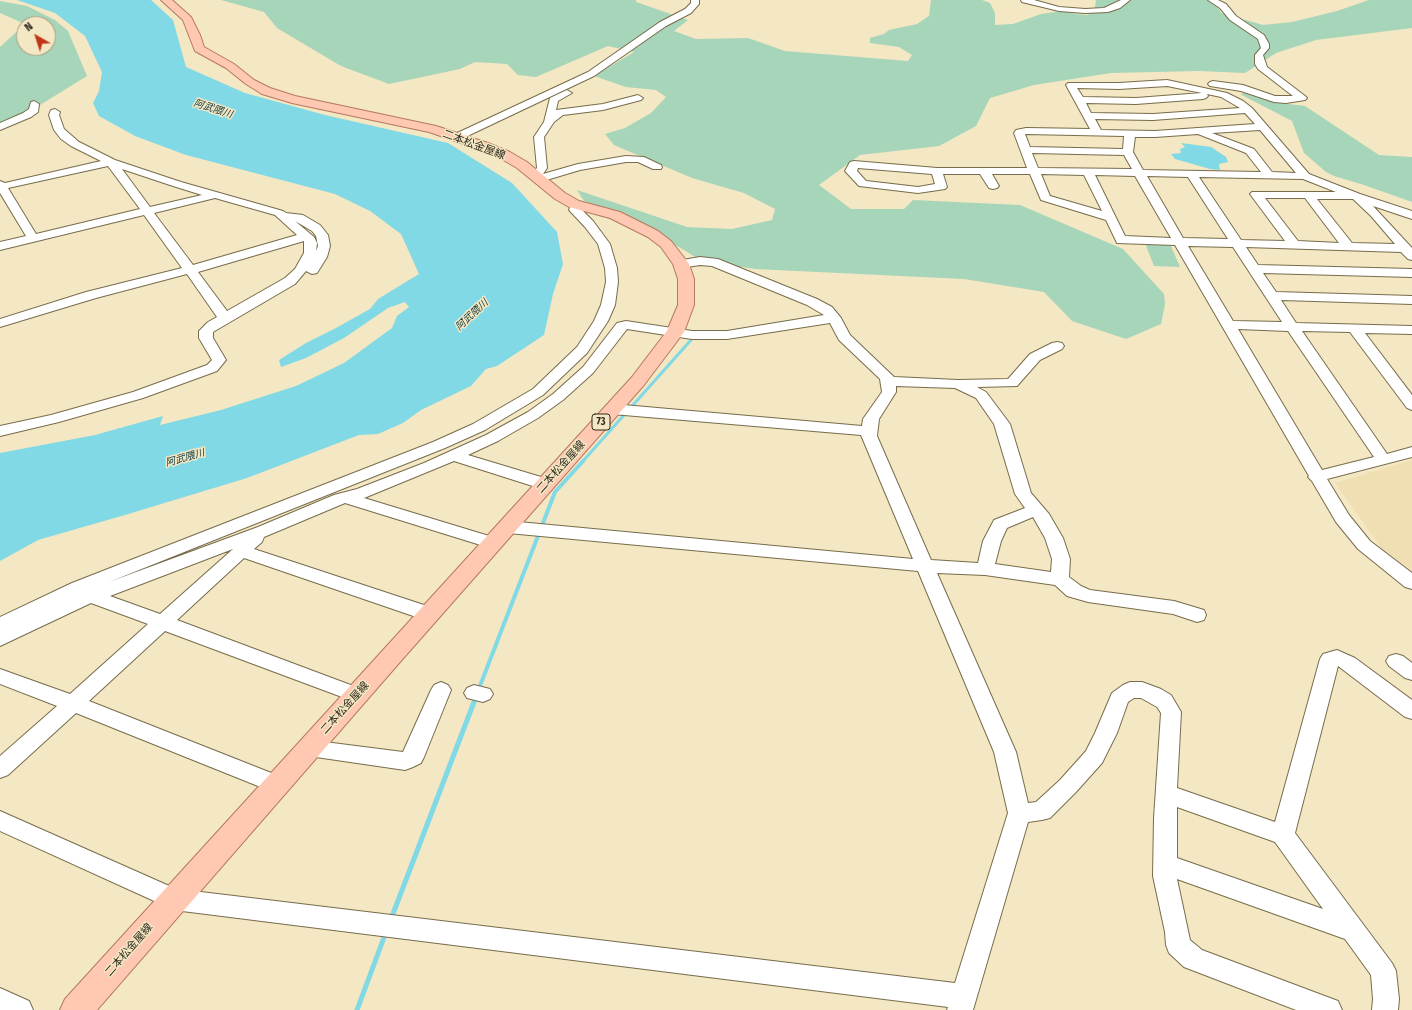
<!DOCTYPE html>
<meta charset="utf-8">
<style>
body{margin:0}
#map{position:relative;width:1412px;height:1010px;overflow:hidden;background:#f4e7c3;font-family:"Fira Sans Condensed",sans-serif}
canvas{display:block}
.north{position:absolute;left:16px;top:16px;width:40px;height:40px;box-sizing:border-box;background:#f4e7c3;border:1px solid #a69c81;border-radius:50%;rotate:321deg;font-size:11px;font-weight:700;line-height:16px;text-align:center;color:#302b1d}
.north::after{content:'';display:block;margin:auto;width:14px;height:18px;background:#c03518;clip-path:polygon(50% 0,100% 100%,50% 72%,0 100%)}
</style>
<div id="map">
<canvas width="1412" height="1010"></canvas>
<div class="north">N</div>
</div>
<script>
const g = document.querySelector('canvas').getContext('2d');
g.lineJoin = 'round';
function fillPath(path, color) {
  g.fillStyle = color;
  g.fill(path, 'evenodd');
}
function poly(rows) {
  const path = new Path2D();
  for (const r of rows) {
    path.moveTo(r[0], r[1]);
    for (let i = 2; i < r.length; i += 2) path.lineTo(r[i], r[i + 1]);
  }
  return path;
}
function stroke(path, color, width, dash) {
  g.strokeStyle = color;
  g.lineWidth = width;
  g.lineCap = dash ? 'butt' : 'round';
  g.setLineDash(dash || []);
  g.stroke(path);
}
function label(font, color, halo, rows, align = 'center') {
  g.font = font + ' "Fira Sans Condensed","Noto Sans JP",sans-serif';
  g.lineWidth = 3;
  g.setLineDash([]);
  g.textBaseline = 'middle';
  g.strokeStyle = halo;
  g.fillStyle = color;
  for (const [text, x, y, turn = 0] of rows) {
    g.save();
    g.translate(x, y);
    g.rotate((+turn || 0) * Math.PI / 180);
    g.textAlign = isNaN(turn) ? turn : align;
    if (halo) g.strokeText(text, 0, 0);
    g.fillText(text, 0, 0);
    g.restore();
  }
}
fillPath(poly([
 [1412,460,1412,570,1382,549,1335,483]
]), '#efdfb3');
fillPath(poly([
 [221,0,636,0,636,2,688,20,674,31,696,39,748,38,785,51,908,61,912,55,899,47,870,43,870,38,884,34,889,30,917,24,929,16,931,0,982,0,990,3,995,13,995,25,1013,24,1041,14,1063,11,1076,14,1088,15,1095,7,1096,1,1095,0,1214,0,1221,13,1263,25,1292,22,1337,11,1369,0,1412,0,1412,28,1316,40,1276,53,1245,73,1199,71,1111,73,1034,85,990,98,976,126,939,146,860,155,819,185,851,209,904,209,913,200,1020,205,1123,249,1164,294,1165,304,1161,324,1126,339,1072,321,1044,292,964,279,755,269,702,261,637,222,584,201,577,190,687,227,732,229,772,220,775,209,744,193,692,178,614,145,605,134,625,128,651,113,666,97,656,90,626,87,594,76,634,52,608,46,536,77,518,75,507,64,475,62,460,69,389,84,341,66,277,28,264,12],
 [0,1,27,6,55,20,68,31,87,76,27,113,0,124,0,47,24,25,24,48,48,48,48,24,25,24,0,13],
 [1254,91,1280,103,1305,106,1379,155,1412,157,1412,202,1364,185,1334,176,1326,172,1304,153,1292,121,1240,94],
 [1145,243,1170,244,1180,267,1154,266]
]), '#a6d5ba');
fillPath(poly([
 [17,0,151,0,173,20,186,67,245,93,325,115,448,143,512,183,557,232,563,264,553,294,544,335,497,366,486,369,471,386,421,410,403,423,378,434,359,435,247,478,125,515,38,540,0,561,0,453,95,435,163,416,160,425,221,410,296,386,344,363,392,328,397,316,409,307,405,302,388,308,344,338,306,358,281,367,279,360,306,343,336,328,370,309,378,299,419,274,401,234,370,211,335,194,186,155,135,136,99,116,93,103,99,91,102,72,85,36,55,13],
 [1181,143,1211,147,1226,157,1228,162,1219,164,1220,170,1210,169,1175,159,1171,154,1181,153,1180,149,1185,147]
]), '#81d9e5');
stroke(poly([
 [583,461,691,340]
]), '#81d9e5', 3);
stroke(poly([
 [478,691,555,492,584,460],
 [474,703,476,697]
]), '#81d9e5', 4);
stroke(poly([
 [391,919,474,702],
 [357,1010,386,932]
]), '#81d9e5', 5);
const minor = poly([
 [691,0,699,0,699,4,691,13,666,26,594,76,461,139,453,139,452,137,453,135,588,72,660,22,685,9,691,3,691,0],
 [1021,0,1034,0,1059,7,1085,9,1104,8,1121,0,1130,0,1120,8,1108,12,1085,13,1059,11,1022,2,1021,0],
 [1208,0,1218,0,1226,4,1236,16,1264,35,1269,44,1269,48,1263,55,1267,67,1305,96,1307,98,1305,100,1286,103,1274,102,1241,91,1210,86,1208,84,1210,82,1213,81,1243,85,1275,96,1293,96,1258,69,1255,64,1255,55,1261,48,1258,39,1230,20,1220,8,1208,0],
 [1167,80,1227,93,1243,101,1252,108,1309,174,1360,194,1412,211,1412,219,1373,206,1412,248,1412,260,1408,259,1401,252,1246,247,1258,265,1412,269,1412,277,1263,273,1276,292,1412,296,1412,304,1281,300,1296,323,1412,326,1412,334,1365,333,1412,395,1412,410,1407,408,1350,332,1302,331,1387,454,1412,447,1412,457,1327,479,1349,515,1370,541,1412,573,1412,589,1405,587,1358,549,1336,522,1312,481,1308,477,1309,476,1175,245,1117,243,1106,220,1041,200,1030,174,992,174,999,186,997,188,993,189,989,188,980,174,943,174,947,187,945,189,918,193,859,186,845,171,850,162,854,161,937,168,1027,168,1014,133,1016,130,1026,128,1090,129,1066,85,1068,83,1119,83,1167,80],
 [1167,86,1202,93,1136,98,1083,97,1077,88,1119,89,1167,86],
 [1207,94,1221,97,1240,108,1153,114,1091,113,1086,103,1136,104,1203,99,1206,98,1208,96,1207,94],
 [1245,113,1255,124,1155,131,1101,130,1095,119,1153,120,1245,113],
 [1260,130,1296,173,1272,172,1254,149,1212,133,1260,130],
 [1025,134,1026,134,1124,136,1123,149,1030,147,1025,134],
 [1198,134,1246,153,1261,172,1143,170,1133,152,1135,137,1155,137,1198,134],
 [1032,153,1124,155,1132,169,1038,168,1032,153],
 [858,168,932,174,935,184,918,187,866,181,857,171,858,168],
 [1041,174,1084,175,1102,211,1050,196,1041,174],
 [1095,175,1135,176,1171,238,1125,236,1095,175],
 [1147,176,1188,177,1228,239,1183,238,1147,176],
 [1199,177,1303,179,1336,192,1252,192,1250,194,1285,241,1241,240,1199,177],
 [1265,198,1305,198,1339,243,1298,241,1265,198],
 [1317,199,1353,199,1371,216,1395,244,1352,243,1317,199],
 [1188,246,1233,247,1282,322,1233,321,1188,246],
 [1238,329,1288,331,1374,457,1322,470,1238,329],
 [567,90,572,93,558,101,556,110,603,104,638,95,643,98,641,100,603,110,563,115,554,122,544,137,547,168,543,174,578,164,626,156,644,157,661,165,662,167,661,169,653,169,638,162,626,162,580,170,543,181,535,181,530,176,537,168,534,137,544,122,550,98,567,90],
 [34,101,39,104,38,112,31,117,0,130,0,123,23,113,29,109,31,102,34,101],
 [55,109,60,112,59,115,64,129,79,142,115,160,181,182,283,211,286,213,303,215,320,225,328,235,330,246,327,257,317,273,312,274,306,271,295,284,213,332,213,338,226,360,217,371,143,398,59,422,0,436,0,426,51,415,133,392,207,365,212,360,199,338,199,331,208,322,217,317,187,274,96,298,0,327,0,319,86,292,182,268,144,215,0,250,0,242,26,236,0,193,0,181,5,183,101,161,71,146,61,139,54,130,49,115,51,110,55,109],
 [108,166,140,209,36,234,8,188,108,166],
 [122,169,173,186,202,195,150,207,122,169],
 [215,198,275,215,297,235,193,265,154,213,215,198],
 [295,221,312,231,316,236,318,246,316,251,317,243,314,237,295,221],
 [304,241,304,253,295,269,285,278,227,311,198,272,304,241],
 [576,202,580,203,582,205,581,209,593,221,610,244,617,268,618,282,615,305,608,321,587,353,543,395,485,430,445,448,109,582,258,527,334,495,357,489,424,463,486,435,528,412,553,394,583,367,617,323,626,321,692,331,727,331,824,315,807,305,712,266,700,265,681,268,677,267,675,264,677,261,700,257,718,259,817,299,832,307,841,318,850,335,894,377,958,380,1008,379,1030,354,1052,343,1057,342,1062,343,1064,346,1062,349,1040,360,1017,386,977,387,986,392,1010,424,1031,493,1049,514,1063,538,1070,559,1069,577,1081,586,1090,590,1174,601,1204,610,1206,615,1204,620,1197,622,1173,614,1088,602,1067,596,1055,585,985,575,937,573,1016,752,1028,803,1036,802,1060,780,1086,751,1095,733,1112,693,1123,685,1130,682,1142,682,1161,689,1171,695,1181,712,1177,788,1275,822,1320,659,1323,654,1337,650,1355,658,1412,700,1412,719,1405,717,1338,666,1295,833,1392,963,1396,971,1399,999,1398,1010,1372,1010,1373,999,1371,975,1345,939,1177,879,1190,940,1202,950,1338,1001,1342,1010,1296,1010,1184,967,1169,953,1166,945,1165,932,1153,876,1154,818,1161,713,1157,707,1141,698,1134,698,1128,702,1117,733,1102,763,1076,792,1050,818,1042,820,1028,822,973,1010,947,1010,948,1007,174,910,0,831,0,811,176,889,955,983,1008,813,994,752,918,571,508,533,502,531,499,527,502,523,508,521,913,559,861,435,612,414,607,412,604,409,607,406,612,404,862,426,863,419,882,392,880,379,839,340,830,323,727,339,692,339,627,329,593,373,563,400,538,418,498,441,468,455,551,480,553,484,551,488,545,489,539,488,454,461,364,498,499,539,502,543,499,547,493,549,487,547,345,503,264,537,262,542,254,549,436,609,438,614,436,619,429,621,422,619,244,558,177,620,364,690,367,695,364,700,357,703,350,700,165,631,89,701,284,778,287,784,284,790,276,793,268,790,76,713,8,775,0,778,0,756,57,706,0,684,0,669,70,694,148,624,91,603,0,646,0,617,72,583,433,442,473,424,533,389,577,347,594,321,601,305,606,282,605,268,598,244,585,227,569,210,572,203,576,202],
 [896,386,955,388,976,398,994,424,1015,494,1025,508,994,520,983,541,978,563,931,560,877,436,879,419,896,392,896,386],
 [1033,517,1045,538,1052,559,1051,572,995,564,1001,541,1007,528,1033,517],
 [233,549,160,614,110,596,233,549],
 [1177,807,1275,842,1323,909,1177,858,1177,807],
 [1396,654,1403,656,1412,663,1412,680,1405,678,1389,666,1386,661,1389,656,1396,654],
 [441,682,448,685,451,690,424,757,421,763,413,767,405,770,309,756,301,754,298,748,301,742,309,740,403,752,431,690,434,685,441,682],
 [474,685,490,689,493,694,490,699,483,702,467,698,464,693,467,688,474,685],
 [0,988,29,1001,33,1010,0,1010,0,988]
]);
const major = poly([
 [161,0,172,0,191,17,200,35,204,47,234,64,254,80,270,88,295,96,436,126,488,143,510,152,527,162,565,193,579,201,620,212,658,231,671,241,689,264,694,279,694,305,684,332,644,385,400,662,97,1010,60,1010,65,999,632,377,667,331,678,305,678,279,673,264,661,247,648,237,610,218,569,207,555,199,517,168,500,158,478,149,429,132,292,103,262,94,246,84,226,68,195,51,183,20,161,0]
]);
stroke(minor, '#776c4b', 2);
stroke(major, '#b5795d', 2);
fillPath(minor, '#fff');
fillPath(major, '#fec8b2');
label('italic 10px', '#0c383d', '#f4e7c3', [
 ["阿武隈川",213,109,18],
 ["阿武隈川",472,315,-43],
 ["阿武隈川",185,458,-16]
]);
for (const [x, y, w] of [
 [601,422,18]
]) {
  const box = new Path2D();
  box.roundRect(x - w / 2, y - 8, w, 16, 3);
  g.fillStyle = '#f4e7c3';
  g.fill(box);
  stroke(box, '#302b1d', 1);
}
label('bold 10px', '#302b1d', null, [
 ["73",601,422]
]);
label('11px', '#302b1d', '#f4e7c3', [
 ["二本松金屋線",474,145,20],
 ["二本松金屋線",561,467,-48],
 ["二本松金屋線",345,708,-48],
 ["二本松金屋線",129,950,-49]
]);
</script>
